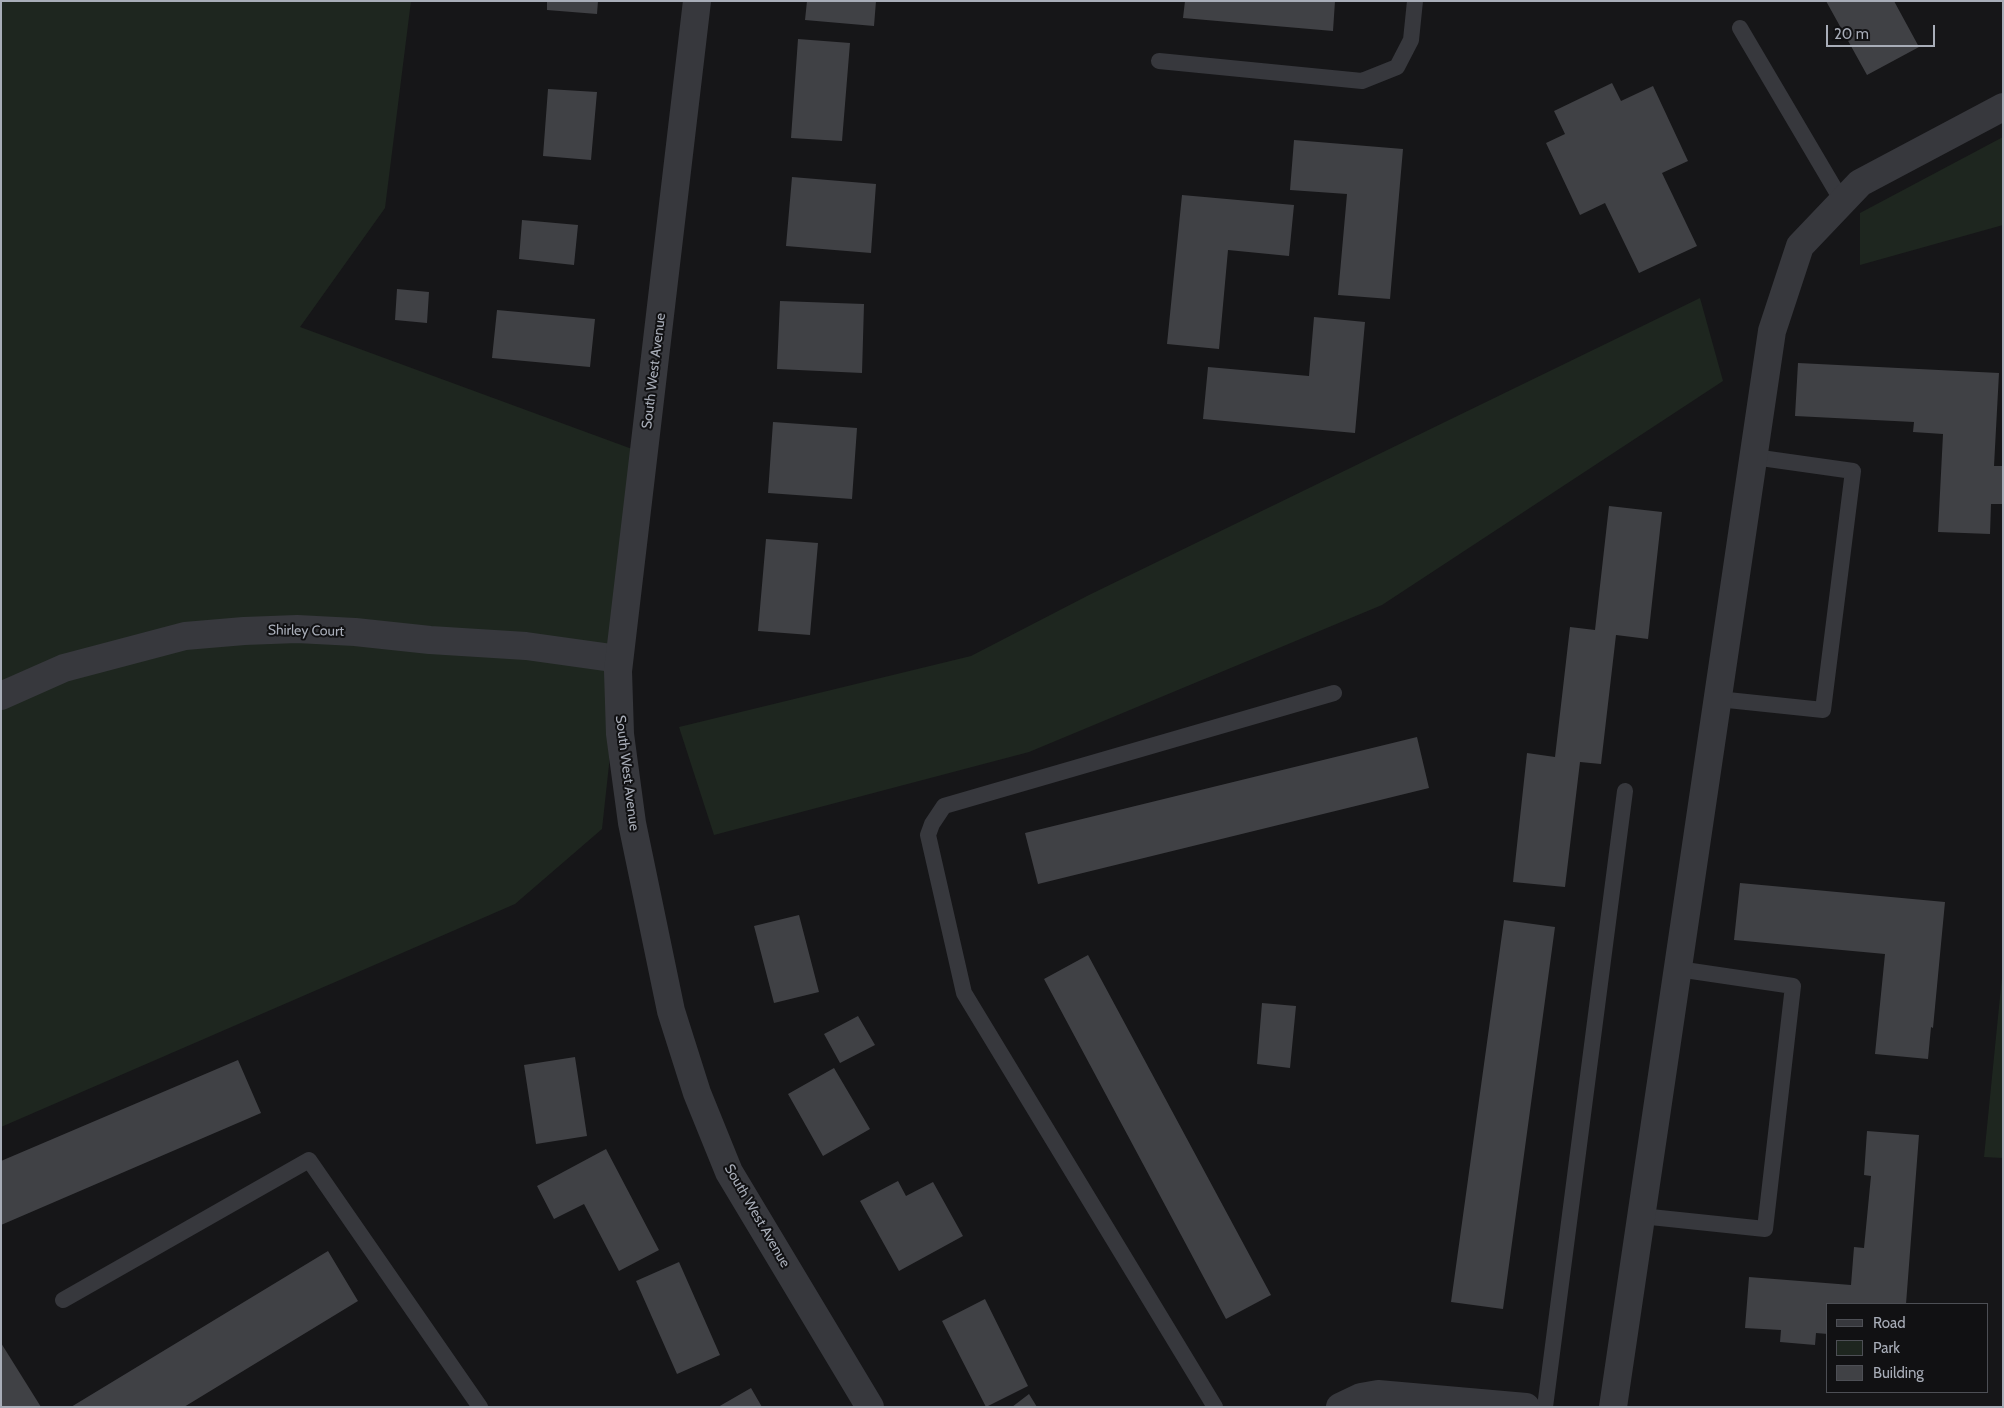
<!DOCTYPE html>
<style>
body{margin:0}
#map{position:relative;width:2004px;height:1408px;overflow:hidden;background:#161618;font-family:Cabin,sans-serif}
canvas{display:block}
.frame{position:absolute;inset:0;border:2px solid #a8adb8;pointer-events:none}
.legend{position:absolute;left:1826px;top:1303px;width:162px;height:90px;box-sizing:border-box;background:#111113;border:1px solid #4d4f55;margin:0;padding:6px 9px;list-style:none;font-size:15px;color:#a8adb8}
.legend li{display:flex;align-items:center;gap:10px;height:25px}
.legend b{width:25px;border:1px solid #4d4f55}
.scale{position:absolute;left:1826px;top:25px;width:109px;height:22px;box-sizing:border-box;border:2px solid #a8adb8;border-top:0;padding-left:6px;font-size:15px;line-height:18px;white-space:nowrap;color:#a8adb8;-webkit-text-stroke:4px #111113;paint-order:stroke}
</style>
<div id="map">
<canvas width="2004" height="1408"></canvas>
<div class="frame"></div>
<ul class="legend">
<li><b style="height:6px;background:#37383d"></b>Road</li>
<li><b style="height:14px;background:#1e261f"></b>Park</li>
<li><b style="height:14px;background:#404145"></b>Building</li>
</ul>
<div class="scale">20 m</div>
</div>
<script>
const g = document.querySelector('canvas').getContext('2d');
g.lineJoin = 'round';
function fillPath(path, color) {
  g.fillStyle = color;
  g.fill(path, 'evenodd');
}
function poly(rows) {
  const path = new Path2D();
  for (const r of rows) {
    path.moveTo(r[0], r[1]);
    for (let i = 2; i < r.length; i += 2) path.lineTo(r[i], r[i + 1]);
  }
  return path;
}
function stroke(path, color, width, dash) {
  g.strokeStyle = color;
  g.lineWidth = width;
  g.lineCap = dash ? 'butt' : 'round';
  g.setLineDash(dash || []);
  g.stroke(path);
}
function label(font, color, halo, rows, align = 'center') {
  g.font = font + ' Cabin,sans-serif';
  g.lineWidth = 4;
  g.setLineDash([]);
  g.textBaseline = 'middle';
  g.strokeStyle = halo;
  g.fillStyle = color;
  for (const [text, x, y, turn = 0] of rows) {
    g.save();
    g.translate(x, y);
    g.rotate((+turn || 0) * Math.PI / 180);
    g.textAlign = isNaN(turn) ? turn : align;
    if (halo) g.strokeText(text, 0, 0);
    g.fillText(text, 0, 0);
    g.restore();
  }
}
fillPath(poly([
 [1,1,411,1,385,208,300,327,643,453,602,829,515,904,1,1127],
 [2003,137,2003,225,1860,265,1860,213],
 [1700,298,1723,381,1382,605,1029,752,714,835,679,727,971,656,1089,595],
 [2003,967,2003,1158,1984,1157]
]), '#1e261f');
fillPath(poly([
 [547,1,598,1,597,14,547,10],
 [807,1,876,1,874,26,805,20],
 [1185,1,1335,1,1333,31,1183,18],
 [1826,1,1894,1,1919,47,1867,75],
 [798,39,850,43,842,141,791,138],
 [1612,83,1621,101,1653,86,1688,161,1662,173,1697,246,1639,273,1605,203,1580,215,1546,143,1565,134,1554,111],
 [548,89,597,92,591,160,543,156],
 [1294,140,1403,149,1390,299,1338,295,1347,194,1290,190],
 [792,177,876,184,871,253,786,246],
 [1182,195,1294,205,1289,256,1228,250,1219,349,1167,344],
 [522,220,578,225,574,265,519,259],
 [397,289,429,292,427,323,395,320],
 [780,301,864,304,862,373,777,369],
 [497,310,595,319,590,367,492,358],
 [1314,317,1365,322,1355,433,1203,419,1208,367,1309,376],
 [1798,363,1999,373,1994,466,2003,466,2002,504,1991,504,1990,534,1938,532,1943,434,1913,432,1914,422,1795,416],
 [773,422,857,428,852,499,768,493],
 [1609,506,1662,512,1648,639,1616,635,1601,764,1580,762,1565,887,1513,882,1527,753,1555,757,1570,627,1595,630],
 [766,539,818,543,810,635,758,631],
 [1417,737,1429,788,1038,884,1025,833],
 [1740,883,1945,902,1933,1028,1931,1027,1928,1059,1875,1054,1885,954,1734,940],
 [799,915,819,992,774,1003,754,926],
 [1504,920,1555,927,1503,1309,1451,1302],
 [1088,955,1271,1295,1226,1319,1044,979],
 [1262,1003,1296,1006,1290,1068,1257,1064],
 [858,1016,875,1045,840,1063,824,1034],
 [575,1057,587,1136,536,1144,524,1065],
 [238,1060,261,1113,1,1225,1,1161],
 [834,1068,870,1129,823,1156,788,1094],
 [1867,1131,1919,1135,1906,1304,1828,1304,1828,1334,1816,1333,1815,1345,1780,1342,1781,1330,1745,1328,1749,1277,1851,1285,1854,1247,1864,1248,1871,1176,1864,1175],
 [606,1149,659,1250,619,1271,584,1204,554,1219,537,1186],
 [898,1181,906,1196,933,1182,963,1236,899,1271,860,1201],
 [328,1251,358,1301,184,1407,71,1407],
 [679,1262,720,1355,677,1374,636,1281],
 [985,1299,1028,1386,986,1407,942,1321],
 [1,1343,41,1407,1,1407],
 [751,1388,762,1407,718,1407],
 [1029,1394,1037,1407,1012,1407]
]), '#404145');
stroke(poly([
 [1740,28,1842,201],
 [1159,61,1362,81,1397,67,1411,40,1415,1],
 [1718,699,1823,710,1853,471,1754,457],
 [1641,1216,1765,1229,1793,986,1678,969],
 [63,1300,309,1160,480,1407],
 [1215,1407,964,993,928,835,932,824,944,806,1334,693],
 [1545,1407,1625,791]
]), '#37383d', 16);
stroke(poly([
 [1,696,64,668,185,636,244,631,297,629,355,632,430,640,526,646,619,659],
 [1340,1407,1361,1397,1378,1394,1526,1407],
 [1613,1407,1772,331,1800,246,1860,183,2003,107]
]), '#37383d', 28);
stroke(poly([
 [697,1,618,671,620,734,632,823,671,1011,697,1093,729,1172,870,1407]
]), '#37383d', 28);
label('14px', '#a8adb8', '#111113', [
 ["South West Avenue",654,371,-83],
 ["Shirley Court",306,631,1],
 ["South West Avenue",627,773,83],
 ["South West Avenue",757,1216,60]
]);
</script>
